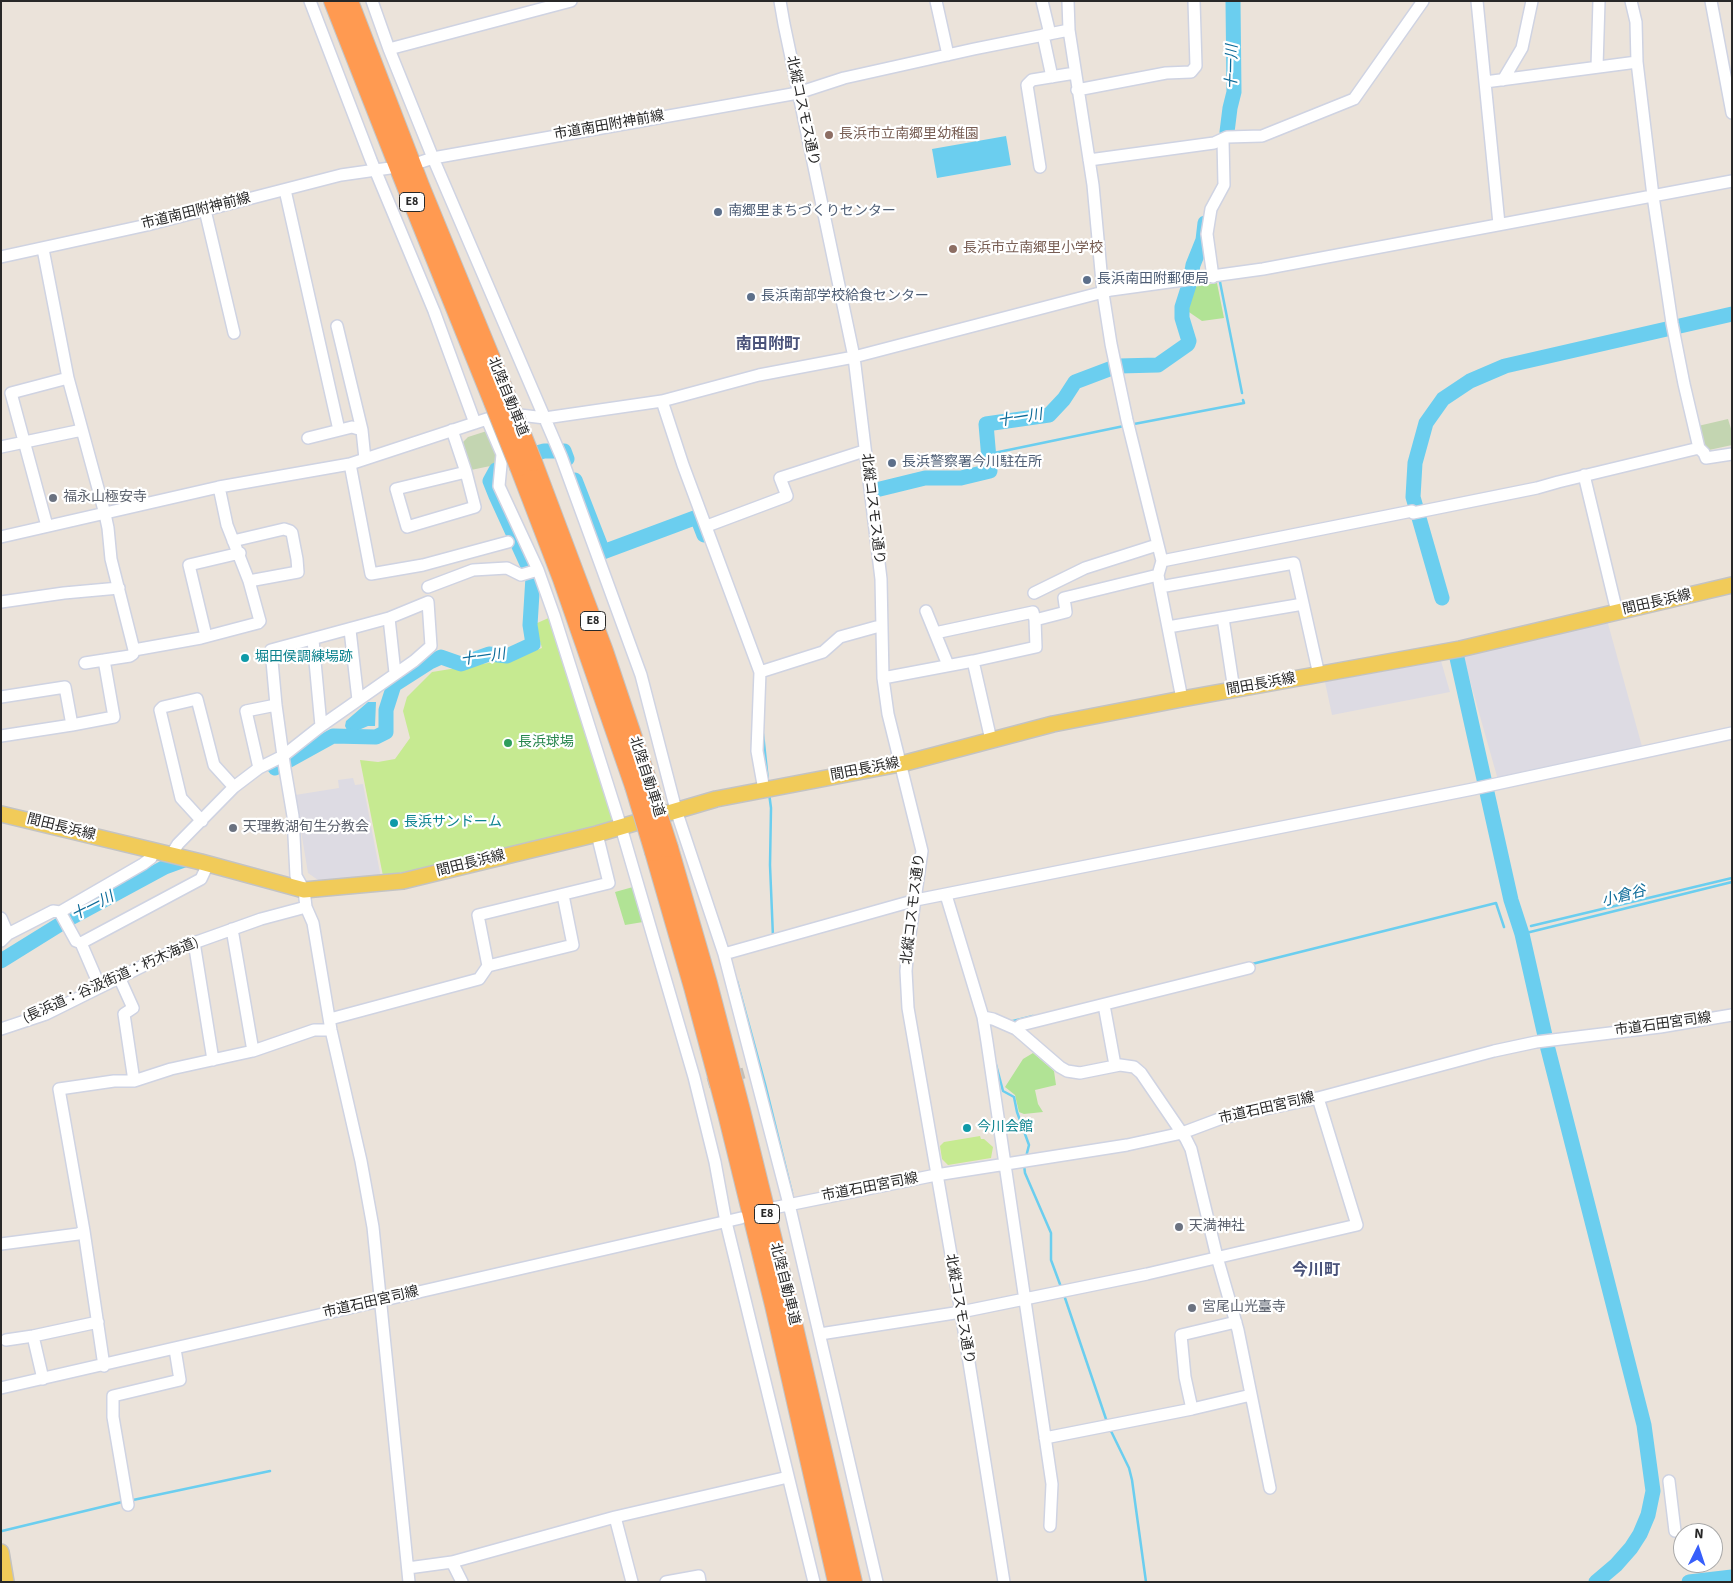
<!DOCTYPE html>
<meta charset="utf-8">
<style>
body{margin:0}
#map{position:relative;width:1733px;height:1583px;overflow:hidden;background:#ebe3da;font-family:"Source Sans 3",sans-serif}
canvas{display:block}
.frame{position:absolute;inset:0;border:2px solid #282828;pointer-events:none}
.north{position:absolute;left:1673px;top:1523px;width:50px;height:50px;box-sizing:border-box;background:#fff;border:1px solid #a9a9a9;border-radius:50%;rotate:4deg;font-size:14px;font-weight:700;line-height:20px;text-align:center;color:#282828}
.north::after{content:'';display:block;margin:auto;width:18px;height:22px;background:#375ffb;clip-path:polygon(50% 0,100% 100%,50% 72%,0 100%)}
</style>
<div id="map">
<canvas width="1733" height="1583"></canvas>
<div class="frame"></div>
<div class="north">N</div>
</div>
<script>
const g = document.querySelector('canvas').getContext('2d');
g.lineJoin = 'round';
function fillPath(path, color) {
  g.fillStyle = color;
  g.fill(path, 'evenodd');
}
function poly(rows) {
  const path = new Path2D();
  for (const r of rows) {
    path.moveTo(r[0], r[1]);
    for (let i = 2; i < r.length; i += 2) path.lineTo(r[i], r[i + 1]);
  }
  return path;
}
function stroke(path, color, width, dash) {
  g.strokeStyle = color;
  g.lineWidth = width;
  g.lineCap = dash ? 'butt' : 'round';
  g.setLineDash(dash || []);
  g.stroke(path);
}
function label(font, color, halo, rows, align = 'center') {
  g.font = font + ' "Source Sans 3","Noto Sans JP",sans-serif';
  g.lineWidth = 4.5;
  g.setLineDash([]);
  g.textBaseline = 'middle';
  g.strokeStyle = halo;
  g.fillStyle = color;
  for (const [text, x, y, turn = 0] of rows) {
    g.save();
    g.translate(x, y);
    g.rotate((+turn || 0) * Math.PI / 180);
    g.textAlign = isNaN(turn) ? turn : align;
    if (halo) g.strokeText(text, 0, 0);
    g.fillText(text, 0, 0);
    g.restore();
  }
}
fillPath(poly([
 [1607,620,1643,750,1498,780,1463,656],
 [1441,661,1450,692,1332,715,1325,682],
 [353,778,355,785,363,784,381,878,360,880,318,880,308,873,295,795,339,788,338,780]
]), '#dddbe3');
fillPath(poly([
 [1217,283,1224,318,1202,321,1186,310,1194,287],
 [633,887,643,922,625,925,615,892],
 [1033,1053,1054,1071,1056,1085,1035,1090,1038,1104,1043,1112,1024,1114,1019,1112,1015,1095,1005,1087,1023,1059]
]), '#b1e395');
fillPath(poly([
 [1728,419,1732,432,1732,445,1709,450,1703,448,1698,426],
 [490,430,500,464,471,470,463,442,468,437]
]), '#c3d5b1');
fillPath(poly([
 [553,616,623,821,450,863,383,876,360,760,378,762,395,759,410,738,403,711,407,697,432,672,513,659,542,648,535,624],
 [980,1136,981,1139,984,1139,993,1147,991,1158,948,1165,942,1159,940,1146,944,1142]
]), '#c6ea91');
fillPath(poly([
 [1006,136,1011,165,937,178,932,149],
 [368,702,376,702,375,726,368,726,354,732,348,732,345,726,346,721]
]), '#6bceef');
stroke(poly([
 [1220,282,1242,393],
 [1134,424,1244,403,1243,400],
 [989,454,1124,426],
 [763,734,768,781],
 [769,793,771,808,770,865,773,937],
 [1531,926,1732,878],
 [1522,934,1732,882],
 [1252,964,1496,903,1504,927],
 [737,981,765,1084,792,1193],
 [1009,1022,1033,1016],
 [995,1061,1003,1091,1014,1097,1017,1112,1029,1145,1026,1157],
 [1024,1165,1025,1173,1051,1233,1051,1260,1061,1287],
 [1064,1295,1107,1422],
 [1110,1429,1129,1468,1132,1480,1146,1582],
 [133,1500,270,1471],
 [2,1531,122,1502]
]), '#6bceef', 2.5);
stroke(poly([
 [1227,132,1230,108,1234,92,1233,1],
 [1191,276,1193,265,1203,240,1205,223],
 [519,458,544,451,564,451,567,459],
 [575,480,603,552,697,517,704,535],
 [880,489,925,478,961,478,990,471,986,424,1049,415,1064,399,1075,382,1112,368,1119,366,1158,365,1188,344,1189,341,1182,318,1182,307,1189,285],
 [1442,598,1413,497,1415,463,1426,423,1443,399,1470,381,1505,366,1732,314],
 [1457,658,1511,900,1522,934,1548,1049,1644,1425,1653,1491,1648,1515,1640,1534,1631,1548,1616,1565,1596,1582],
 [275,768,333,736,376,737,386,732,386,710,394,685,430,662,441,657,461,664,489,654,507,656,533,644,530,625,533,577,496,496,490,481,496,470],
 [1,961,67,920,165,867,187,859],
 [1689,1582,1732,1577]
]), '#6bceef', 15);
stroke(poly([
 [708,1083,744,1073]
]), '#c4beb6', 11, [11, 5.5]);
const minor = poly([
 [310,1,371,160,434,311,475,423],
 [372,1,389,49,433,158,561,456,641,675,676,810,724,954,789,1204,877,1582],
 [780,1,784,24,854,357,881,579,883,678,888,714,922,851,908,948,906,971,908,1008,961,1312,1004,1582],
 [936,1,948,55],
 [1042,1,1050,34],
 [1068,1,1069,30,1093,185,1103,293,1111,344,1127,420,1162,561,1158,575,1160,587,1294,563,1319,675],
 [1477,1,1499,224],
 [1631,1,1636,22,1637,62,1653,196,1672,323,1684,384,1699,448,1704,453,1706,458,1732,454],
 [1711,1,1732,113],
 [1043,35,1052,77],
 [389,49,571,1],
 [1597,67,1599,1],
 [1503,80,1522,48,1532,1],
 [1485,82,1637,62],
 [1077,90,1166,73,1191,72,1196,66,1194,1],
 [1089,160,1214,143,1227,137,1262,136,1354,99,1423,1],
 [421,162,433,158,798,93,844,78,974,49,1069,30],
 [1040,167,1027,85,1032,80,1075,73],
 [285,190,339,430],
 [205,210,234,333],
 [43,249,68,378,105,514,108,528,111,559,134,650,201,638,258,623,260,621,249,581,227,525,219,487],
 [1,257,147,225,341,175,390,168],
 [1213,277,1207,234,1211,209,1224,185,1223,140],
 [337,326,362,430,365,459],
 [662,401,683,465,760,672,757,751,764,790],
 [487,419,502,454,499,486,538,570,554,615,621,827,694,1077,715,1162,726,1222,814,1582],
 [452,430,466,472,475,507,407,527,396,489,466,472],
 [308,438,352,427,362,430],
 [1,447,82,430],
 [350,464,371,574,423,565,508,542],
 [1584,475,1617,612],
 [1413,513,1537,488,1558,482,1699,448],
 [47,526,11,393,68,378],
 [707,526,787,496,780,478,864,451],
 [1,537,219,487,350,464,487,419,520,415,545,418,662,401,759,375,854,357,1111,290,1263,269,1732,181],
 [233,541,284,529,290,531,292,533,297,559,298,572,249,581],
 [1162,561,1412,511],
 [428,587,473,570,507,568,521,575,538,570],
 [1160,587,1182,699],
 [1034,593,1085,568,1157,545],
 [1,602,64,593,119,588],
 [926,611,948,665],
 [389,618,395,673],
 [1223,618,1234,690],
 [1168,627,1303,604],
 [350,630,358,700],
 [935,633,1033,612,1035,620],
 [206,636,189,565,240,553],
 [313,640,321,726],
 [85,663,104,660],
 [760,672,823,652,840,637,876,627,882,627],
 [883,678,973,661],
 [1,697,65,687,72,725,1,736],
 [72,725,114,717,104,660,130,656,133,654,134,650],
 [991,740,973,661,1036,647,1035,620,1066,612,1064,598,1158,575],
 [259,768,246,711,276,705],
 [202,821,181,798,160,710,163,707,197,699,214,765,234,787],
 [173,852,178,844,234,787,259,768,283,756,321,726,414,661,431,646,428,602,389,618,271,650,276,705,283,756,285,769,293,816,296,876,304,890,306,907,313,923,331,1030,361,1161,373,1227,409,1582],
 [946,895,983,1017,987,1042,1052,1484,1050,1526],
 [60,912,76,941,81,943],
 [1,918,8,934],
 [232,929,253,1051],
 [1,941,8,934,53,911,60,912,143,864,151,858,154,851],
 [194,942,213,1060],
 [724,954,916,900,1473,789,1732,733],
 [488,966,478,915,609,883,597,834],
 [119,977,133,1008,124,1014,134,1081],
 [100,987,81,943,201,879,208,864],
 [1104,1005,1115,1065],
 [983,1017,993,1019,1016,1029,1060,1067,1067,1071,1080,1073,1120,1065,1134,1067,1141,1073,1186,1139,1191,1149,1217,1257,1238,1330,1270,1488],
 [330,1019,479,979,488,966,573,945,563,895],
 [1,1029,46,1014,177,949,261,919,306,907],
 [1016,1029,1021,1025,1249,968],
 [773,1208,936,1175,1127,1145,1182,1133,1222,1118,1318,1098,1494,1051,1536,1042,1660,1027,1732,1015],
 [1,1244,78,1234,84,1231],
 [820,1334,961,1312,1147,1274,1357,1225,1318,1098],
 [6,1340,33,1336],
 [104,1366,84,1231,59,1089,114,1081,134,1081,171,1069,253,1051,314,1030,331,1030],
 [43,1379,33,1336,98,1322],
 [1,1388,741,1218],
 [1192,1409,1185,1377,1181,1335,1236,1322],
 [1045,1438,1192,1409,1251,1395],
 [1669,1481,1675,1531],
 [128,1505,113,1417,113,1396,180,1380,175,1349],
 [615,1517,632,1582],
 [452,1562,462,1582],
 [408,1568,452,1562,615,1517,788,1477],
 [666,1582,699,1576,700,1582]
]);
const major = poly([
 [1,814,201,862,304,890,403,881,597,834,716,799,905,763,1053,724,1182,699,1460,649,1732,585],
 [1,1552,6,1582]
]);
const highway = poly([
 [333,1,409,194,493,402],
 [349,1,421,188,507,397],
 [533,462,604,651,648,782],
 [519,467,562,579,634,786],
 [669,848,708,983,741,1110,788,1301,853,1582],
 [654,852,693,987,727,1114,774,1305,837,1582]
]);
stroke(minor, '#cfd3e2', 14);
stroke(major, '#c3c3c3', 18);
stroke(highway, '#c3c3c3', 20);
stroke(minor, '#fff', 11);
stroke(major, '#f1cb59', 15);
stroke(highway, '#ff9a51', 18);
const highwayBridge = poly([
 [507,397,533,462],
 [493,402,519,467],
 [648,782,669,848],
 [634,786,654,852]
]);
stroke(highwayBridge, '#c3c3c3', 20, []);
stroke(highwayBridge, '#ff9a51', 18);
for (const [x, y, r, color] of [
 [829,135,5,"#8d6e63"],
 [718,212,5,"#5c6f8a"],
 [953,249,5,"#8d6e63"],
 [1087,280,5,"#5c6f8a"],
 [751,297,5,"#5c6f8a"],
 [892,463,5,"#5c6f8a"],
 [53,498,5,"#6b7280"],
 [245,658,5,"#0f9aa8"],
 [508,743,5,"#2e9e5b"],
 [394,823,5,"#0f9aa8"],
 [233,828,5,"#6b7280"],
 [967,1128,5,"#0f9aa8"],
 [1179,1227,5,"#6b7280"],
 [1192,1308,5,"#6b7280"]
]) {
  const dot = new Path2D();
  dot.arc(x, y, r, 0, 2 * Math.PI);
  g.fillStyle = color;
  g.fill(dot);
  stroke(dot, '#fff', 2);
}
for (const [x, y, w] of [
 [412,202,25],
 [593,621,25],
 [767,1214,25]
]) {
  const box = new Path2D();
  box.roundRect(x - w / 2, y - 9.5, w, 19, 4);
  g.fillStyle = '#fff';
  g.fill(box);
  stroke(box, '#282828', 1);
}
label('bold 12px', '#282828', null, [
 ["E8",412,202],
 ["E8",593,621],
 ["E8",767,1214]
]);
label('14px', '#282828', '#fff', [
 ["北縦コスモス通り",802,111,78],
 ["市道南田附神前線",609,126,-10],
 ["市道南田附神前線",196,212,-14],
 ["北陸自動車道",507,397,68],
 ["北縦コスモス通り",872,509,83],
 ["間田長浜線",1657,603,-13],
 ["間田長浜線",1261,685,-10],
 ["間田長浜線",865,770,-11],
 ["北陸自動車道",646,777,72],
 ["間田長浜線",61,828,14],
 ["間田長浜線",471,864,-14],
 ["北縦コスモス通り",914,909,-83],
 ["(長浜道：谷汲街道：朽木海道)",111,981,-24],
 ["市道石田宮司線",1663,1025,-8],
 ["市道石田宮司線",1267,1109,-13],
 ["市道石田宮司線",870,1188,-11],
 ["北陸自動車道",784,1284,76],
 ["市道石田宮司線",371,1303,-13],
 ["北縦コスモス通り",959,1309,80]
]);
label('14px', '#785e54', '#fff', [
 ["長浜市立南郷里幼稚園",839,135],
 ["長浜市立南郷里小学校",963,249]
], 'left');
label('14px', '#4e5e75', '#fff', [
 ["南郷里まちづくりセンター",728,212],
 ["長浜南田附郵便局",1097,280],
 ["長浜南部学校給食センター",761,297],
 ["長浜警察署今川駐在所",902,463]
], 'left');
label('14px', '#5b616d', '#fff', [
 ["福永山極安寺",63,498],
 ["天理教湖旬生分教会",243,828],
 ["天満神社",1189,1227],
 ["宮尾山光臺寺",1202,1308]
], 'left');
label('14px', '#0d838f', '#fff', [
 ["堀田侯調練場跡",255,658],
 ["長浜サンドーム",404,823],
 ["今川会館",977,1128]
], 'left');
label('14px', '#27864d', '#fff', [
 ["長浜球場",518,743]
], 'left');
label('italic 15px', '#0c6b99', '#fff', [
 ["十一川",1233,67,-89],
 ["十一川",1020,419,-9],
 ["十一川",483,658,-8],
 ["小倉谷",1624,897,-14],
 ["十一川",93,907,-27]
]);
label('bold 16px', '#495279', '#fff', [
 ["南田附町",768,345],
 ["今川町",1316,1271]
]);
</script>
